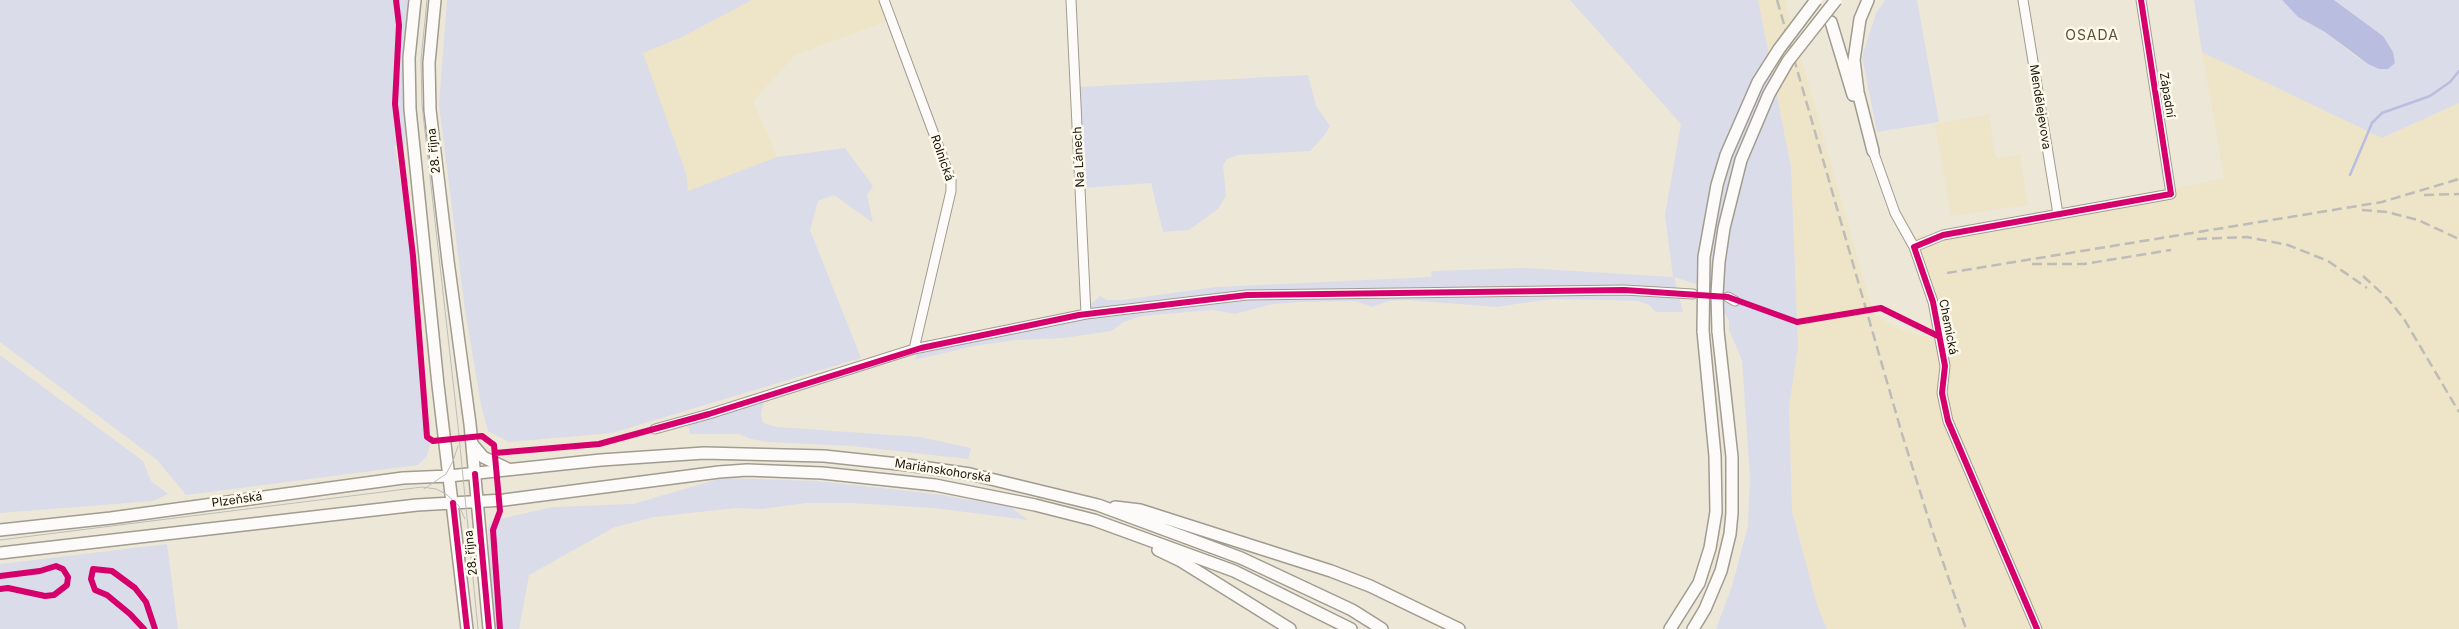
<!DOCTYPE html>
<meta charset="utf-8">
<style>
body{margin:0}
canvas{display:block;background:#ede7d7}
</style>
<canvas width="2459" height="629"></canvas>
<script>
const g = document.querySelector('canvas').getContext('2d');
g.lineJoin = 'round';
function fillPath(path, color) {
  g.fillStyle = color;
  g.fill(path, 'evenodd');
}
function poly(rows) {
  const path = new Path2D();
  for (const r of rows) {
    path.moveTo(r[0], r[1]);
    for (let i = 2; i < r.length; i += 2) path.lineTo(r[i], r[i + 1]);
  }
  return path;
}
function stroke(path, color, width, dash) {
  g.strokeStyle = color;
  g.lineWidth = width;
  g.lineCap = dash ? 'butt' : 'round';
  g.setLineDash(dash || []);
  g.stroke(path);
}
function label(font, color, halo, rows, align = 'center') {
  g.font = font + ' Inter,sans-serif';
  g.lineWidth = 5;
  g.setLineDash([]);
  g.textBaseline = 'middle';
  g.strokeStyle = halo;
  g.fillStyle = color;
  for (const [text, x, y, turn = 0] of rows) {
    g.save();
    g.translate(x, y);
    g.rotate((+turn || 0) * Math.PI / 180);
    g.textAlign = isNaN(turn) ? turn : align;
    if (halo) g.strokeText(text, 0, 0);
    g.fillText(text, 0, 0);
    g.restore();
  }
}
fillPath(poly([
 [752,0,879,0,887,21,795,55,753,101,777,157,688,191,686,173,642,53,682,37],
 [1758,0,1785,0,1873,313,1898,329,1932,338,1930,309,1907,242,1916,237,2058,214,2224,178,2202,52,2382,138,2459,103,2459,629,2032,629,2023,613,2029,629,1827,629,1817,605,1792,511,1789,407,1798,347,1791,167],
 [1989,114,1995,156,1999,158,2020,154,2028,205,1951,216,1935,124]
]), '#eee4c7');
fillPath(poly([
 [0,0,408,0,403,48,405,144,395,146,418,299,430,445,427,456,418,465,186,495,157,460,0,342],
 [447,0,752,0,682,37,643,53,686,173,688,191,777,157,845,148,873,186,867,195,873,223,834,195,818,201,810,230,861,358,612,433,509,442,488,431,481,405,465,310,439,105],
 [1570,0,1758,0,1791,167,1798,347,1789,407,1792,511,1817,605,1827,629,1716,629,1732,586,1748,526,1750,478,1742,360,1729,330,1729,321,1711,289,1674,277,1683,312,1656,312,1649,305,1639,301,1608,300,1551,299,1496,307,1407,300,1389,301,1372,307,1355,301,1300,302,1273,304,1235,314,1213,310,1141,316,1124,322,1111,331,1064,338,1014,340,974,346,914,360,921,348,1079,315,1100,296,1107,300,1122,300,1216,287,1432,277,1431,271,1525,268,1673,277,1665,215,1681,124],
 [1885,0,1917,0,1939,122,1877,132,1862,57,1876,13],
 [2194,0,2282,0,2298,17,2325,32,2358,58,2379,69,2388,69,2395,63,2393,52,2383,36,2334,0,2459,0,2459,103,2382,138,2202,52],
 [1308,75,1316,106,1330,126,1324,136,1310,151,1238,155,1227,159,1223,165,1226,196,1218,209,1189,230,1163,232,1151,183,1084,188,1079,87],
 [0,355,143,461,151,481,168,494,153,501,0,513],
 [764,403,761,413,762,420,763,423,777,427,920,437,971,448,968,459,852,446,769,442,751,439,739,434,690,434,688,424],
 [722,478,817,481,936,494,1011,507,1028,520,934,508,852,503,807,503,761,509,735,508,654,517,615,527,529,575,519,629,494,629,488,529,491,521,553,507,633,504],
 [167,544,178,629,0,629,0,564]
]), '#dbdce9');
fillPath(poly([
 [2282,0,2334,0,2383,36,2393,52,2395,63,2388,69,2379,69,2368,64,2325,32,2298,17]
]), '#b9bee1');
stroke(poly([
 [2350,175,2372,123,2382,113,2430,96,2450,82,2459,71]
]), '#b9bee1', 2.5);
const minor = poly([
 [884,0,951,180,951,191,914,349],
 [1071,0,1086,314],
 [2023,0,2058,214],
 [1873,151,1895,213,1914,247,1933,302,1945,366,1942,393,1948,421,2037,629],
 [1914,247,1943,235,2171,194,2141,0],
 [1728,297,1735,301],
 [655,429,709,414,914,349,1086,314,1247,295,1624,290,1693,294]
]);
const major = poly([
 [415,0,409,58,410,109,438,385,467,629],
 [435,0,429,63,430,110,448,261,470,424,489,629],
 [1868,0,1860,19,1854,60,1858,92,1873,151],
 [1831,22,1853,95],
 [473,445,483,457,508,469],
 [1115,507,1140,510,1331,571,1370,586,1459,629],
 [0,530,111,518,403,478,449,476,601,460,704,453,824,456,908,465,970,474,1098,505,1241,558,1352,610,1382,629],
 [1158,550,1181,561,1290,629],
 [0,553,417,505,504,500,719,472,747,470,822,473,935,485,1035,505,1094,520,1234,571,1351,629],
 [1670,629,1699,583,1710,548,1716,512,1715,456,1703,331],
 [1693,629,1705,609,1721,571,1730,534,1732,513,1732,457,1718,331]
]);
stroke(minor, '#a19c90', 11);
stroke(major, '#a19c90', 14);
stroke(minor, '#fcfbf9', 9);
stroke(major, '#fcfbf9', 11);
stroke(poly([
 [427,0,421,60,422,105,458,426,478,629],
 [424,489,446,474,453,461,458,446],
 [0,540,422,487,436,489,446,494,459,506,465,519]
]), '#bdbcb8', 1);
stroke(poly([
 [1777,0,1902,434,1933,533,1966,629],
 [2424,195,2459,194],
 [2362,210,2387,212,2418,220,2459,239],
 [2197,239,2247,237,2288,245,2328,261,2367,288],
 [2032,264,2084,264,2171,250],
 [1947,273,2382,202,2459,179],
 [2363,276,2388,299,2404,319,2459,412]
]), '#bdbcb8', 2.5, [10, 5]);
const majorBridge = poly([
 [1703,331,1704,257,1717,185,1726,155,1758,82,1779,49,1816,0],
 [1718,331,1717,294,1719,262,1724,228,1741,160,1769,94,1788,61,1836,0]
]);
stroke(majorBridge, '#a19c90', 14, []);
stroke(majorBridge, '#fcfbf9', 11);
stroke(poly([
 [396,0,399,25,395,104,413,256,427,437,433,441,482,436,494,445,500,511,493,530,500,629],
 [495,453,599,444,709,414,921,348,1079,315,1247,295,1624,290,1728,297,1797,322,1881,308,1938,336],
 [475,474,489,629],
 [453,503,467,629],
 [0,576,40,571,56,566,63,569,68,577,67,585,54,595,45,596,8,588,0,589],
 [144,629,130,614,107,595,95,590,91,579,93,569,112,571,135,588,146,602,155,629],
 [2037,629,1948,421,1942,393,1945,366,1933,302,1914,247,1943,235,2171,194,2141,0]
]), '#d6006c', 6);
label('12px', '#161207', '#fefaed', [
 ["Západní",2167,95,81],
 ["Mendělejevova",2040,107,81],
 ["28. října",434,151,-96],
 ["Na Lánech",1079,157,-93],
 ["Rolnická",942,158,71],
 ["Chemická",1948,327,79],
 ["Mariánskohorská",943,471,9],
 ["Plzeňská",237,500,-8],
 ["28. října",471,553,-96]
]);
g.letterSpacing = '1px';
label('14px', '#5b5236', '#fefaed', [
 ["OSADA",2092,36]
]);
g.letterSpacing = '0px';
</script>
